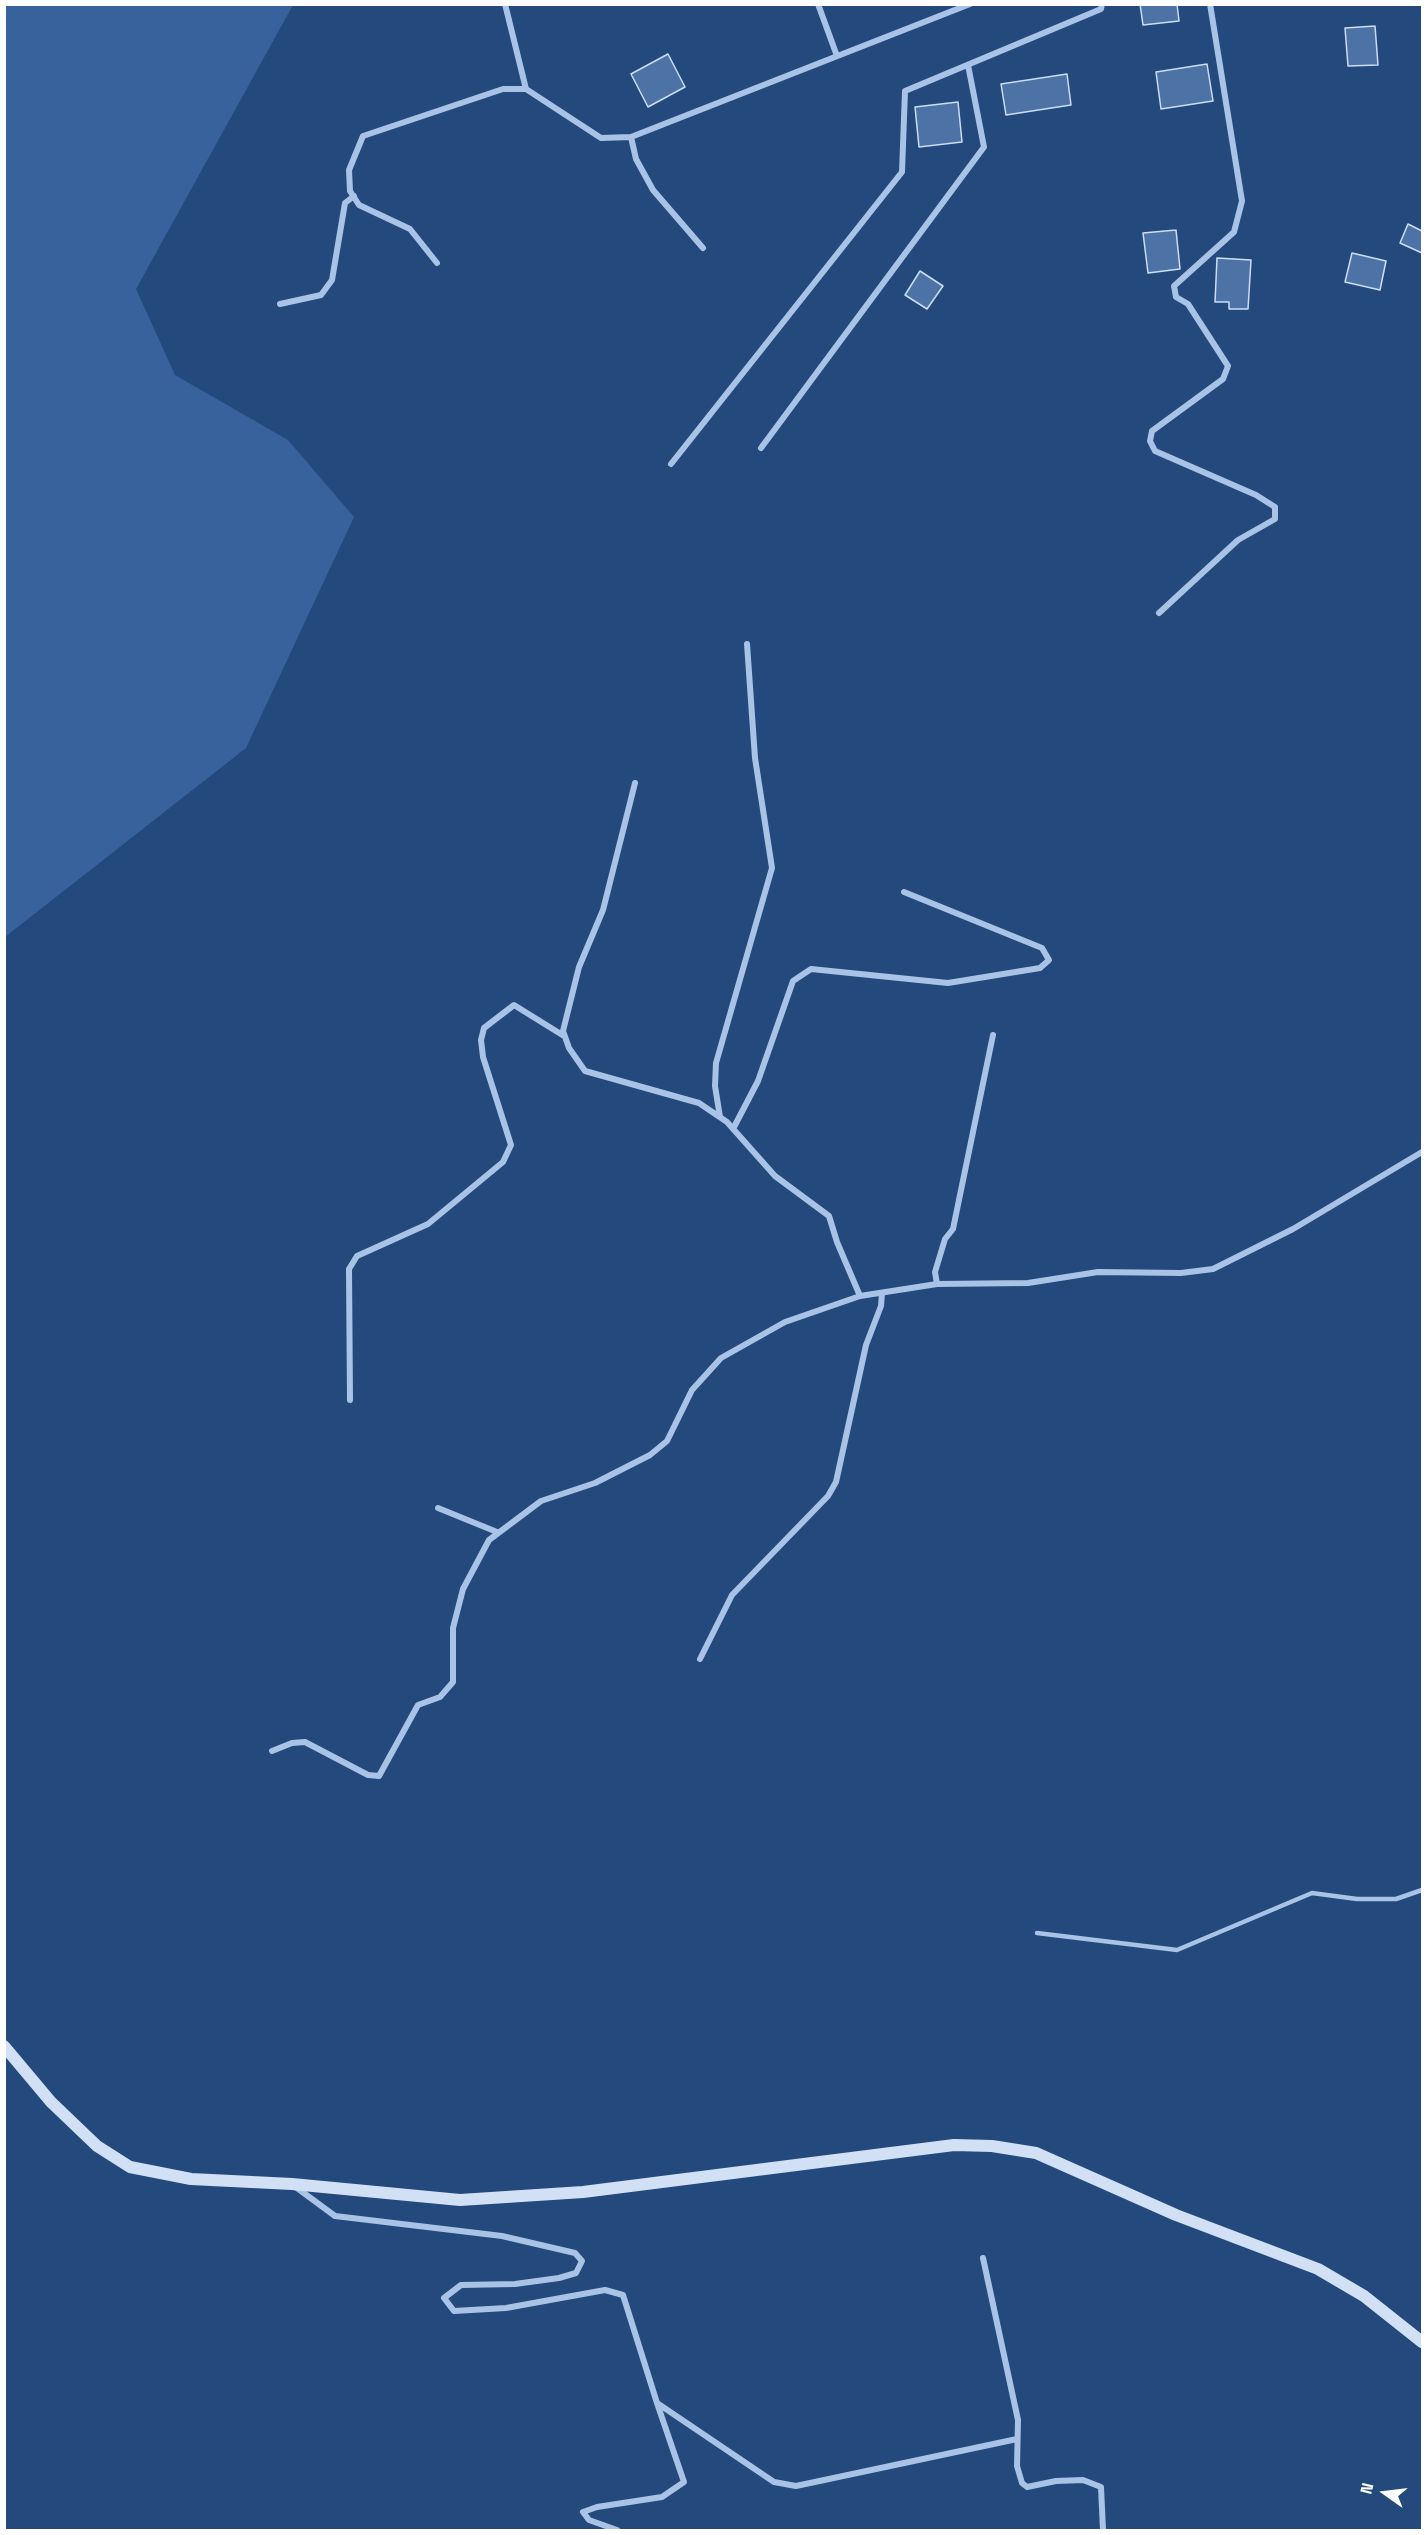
<!DOCTYPE html>
<style>
body{margin:0}
#map{position:relative;width:1427px;height:2535px;overflow:hidden;background:#24497d;font-family:"Space Grotesk",sans-serif}
canvas{display:block}
.frame{position:absolute;inset:0;border:6px solid #fff;pointer-events:none}
.north{position:absolute;left:1355px;top:2463px;width:60px;height:60px;-webkit-text-stroke:4px #24497d;paint-order:stroke;rotate:284deg;font-size:16px;font-weight:700;line-height:24px;text-align:center;color:#fff}
.north::after{content:'';display:block;margin:auto;width:21px;height:27px;background:#fff;clip-path:polygon(50% 0,100% 100%,50% 72%,0 100%)}
</style>
<div id="map">
<canvas width="1427" height="2535"></canvas>
<div class="frame"></div>
<div class="north">N</div>
</div>
<script>
const g = document.querySelector('canvas').getContext('2d');
g.lineJoin = 'round';
function fillPath(path, color) {
  g.fillStyle = color;
  g.fill(path, 'evenodd');
}
function poly(rows) {
  const path = new Path2D();
  for (const r of rows) {
    path.moveTo(r[0], r[1]);
    for (let i = 2; i < r.length; i += 2) path.lineTo(r[i], r[i + 1]);
  }
  return path;
}
function stroke(path, color, width, dash) {
  g.strokeStyle = color;
  g.lineWidth = width;
  g.lineCap = dash ? 'butt' : 'round';
  g.setLineDash(dash || []);
  g.stroke(path);
}
fillPath(poly([
 [5,4,293,5,136,289,175,375,288,440,354,517,246,748,5,937]
]), '#37629b');
const building = poly([
 [1140,4,1177,4,1179,21,1143,25,1140,4],
 [1375,26,1378,65,1348,66,1345,28,1375,26],
 [668,54,685,87,648,107,631,74,668,54],
 [1207,64,1213,101,1161,109,1156,72,1207,64],
 [1067,74,1071,105,1006,115,1001,84,1067,74],
 [958,102,962,142,919,147,915,107,958,102],
 [1408,224,1422,231,1422,253,1400,243,1408,224],
 [1176,230,1180,269,1148,273,1143,233,1176,230],
 [1352,253,1386,261,1380,290,1345,282,1352,253],
 [1217,258,1251,260,1248,309,1229,309,1229,302,1215,302,1217,258],
 [920,271,943,286,927,309,905,295,920,271]
]);
fillPath(building, '#4c72a6');
stroke(building, '#ccddf5', 1.5);
stroke(poly([
 [1037,1933,1177,1950,1312,1893,1357,1899,1396,1899,1422,1890]
]), '#a9c3e6', 4.5);
stroke(poly([
 [505,4,526,89],
 [818,4,837,56],
 [631,137,636,159,653,190,703,248],
 [437,263,410,229,359,205,350,191,349,170,363,136,503,89,526,89,601,138,631,137,970,4],
 [280,304,321,295,332,280,345,203,354,196],
 [761,448,984,147,968,65],
 [671,464,902,172,905,91,1101,9,1102,4],
 [1159,613,1238,540,1275,519,1275,507,1256,495,1155,451,1150,441,1152,431,1223,379,1228,366,1188,304,1176,297,1174,286,1234,232,1242,201,1210,4],
 [635,783,603,910,579,967,563,1031,569,1048,585,1071,699,1103,727,1122,775,1176,829,1216,837,1242,860,1296],
 [720,1117,715,1086,716,1063,772,868,755,758,747,644],
 [733,1129,758,1081,793,981,811,969,948,983,1040,968,1049,960,1042,948,904,892],
 [937,1284,935,1272,945,1239,953,1229,993,1035],
 [350,1400,349,1269,357,1256,428,1224,503,1162,511,1145,483,1057,481,1040,484,1028,514,1005,564,1036],
 [438,1508,497,1532],
 [700,1659,732,1595,828,1496,836,1482,866,1345,881,1306,882,1293],
 [272,1751,292,1743,305,1742,368,1775,379,1776,418,1705,440,1697,453,1682,453,1628,463,1589,489,1540,541,1501,595,1483,650,1455,667,1441,692,1390,721,1358,785,1322,860,1296,937,1284,1028,1283,1098,1272,1181,1273,1213,1269,1293,1229,1422,1152],
 [297,2188,335,2216,502,2236,575,2253,582,2261,576,2273,559,2278,515,2284,461,2285,444,2298,454,2311,506,2308,605,2290,623,2295,657,2403,774,2482,796,2486,1017,2439],
 [983,2258,1018,2420,1017,2466,1022,2483,1027,2487,1056,2481,1083,2480,1101,2487,1103,2530],
 [617,2530,589,2520,583,2512,597,2507,662,2497,684,2482,657,2403]
]), '#a9c3e6', 6);
stroke(poly([
 [4,2046,51,2102,97,2146,130,2167,191,2179,292,2184,460,2200,583,2192,954,2145,992,2146,1036,2153,1176,2215,1318,2269,1364,2296,1422,2342]
]), '#d2e0f5', 12);
</script>
